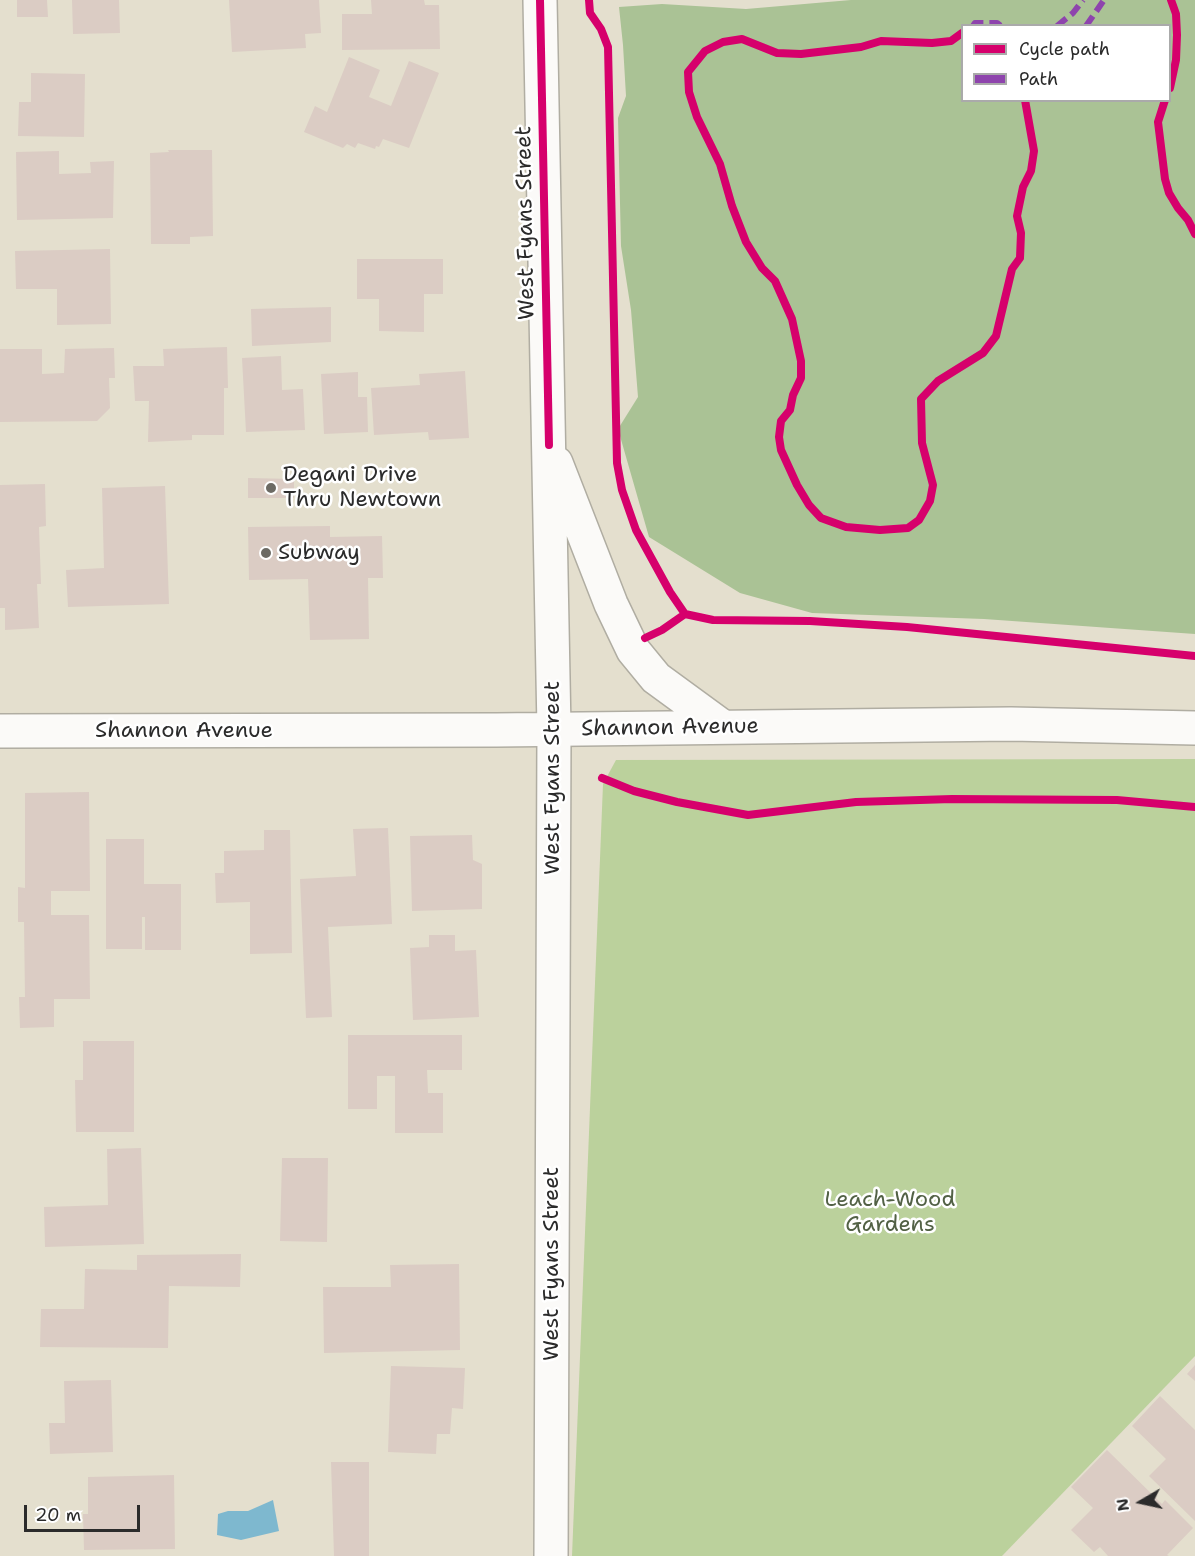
<!DOCTYPE html>
<style>
body{margin:0}
#map{position:relative;width:1195px;height:1556px;overflow:hidden;background:#e4dfce;font-family:"Shantell Sans",sans-serif}
canvas{display:block}
.legend{position:absolute;left:961px;top:24px;width:210px;height:78px;box-sizing:border-box;background:#fff;border:2px solid #aaa;margin:0;padding:8px 10px;list-style:none;font-size:18px;color:#2b2b2b}
.legend li{display:flex;align-items:center;gap:12px;height:30px}
.legend b{width:30px;border:2px solid #aaa}
.north{position:absolute;left:1111px;top:1472px;width:60px;height:60px;-webkit-text-stroke:4px #fff;paint-order:stroke;rotate:261deg;font-size:16px;font-weight:700;line-height:24px;text-align:center;color:#2b2b2b}
.north::after{content:'';display:block;margin:auto;width:21px;height:27px;background:#2b2b2b;clip-path:polygon(50% 0,100% 100%,50% 72%,0 100%)}
.scale{position:absolute;left:24px;top:1505px;width:116px;height:27px;box-sizing:border-box;border:3px solid #2b2b2b;border-top:0;padding-left:8px;font-size:18px;line-height:21px;white-space:nowrap;color:#2b2b2b;-webkit-text-stroke:4px #fff;paint-order:stroke}
</style>
<div id="map">
<canvas width="1195" height="1556"></canvas>
<ul class="legend">
<li><b style="height:8px;background:#d6006c"></b>Cycle path</li>
<li><b style="height:8px;background:#8e44ad"></b>Path</li>
</ul>
<div class="north">N</div>
<div class="scale">20 m</div>
</div>
<script>
const g = document.querySelector('canvas').getContext('2d');
g.lineJoin = 'round';
function fillPath(path, color) {
  g.fillStyle = color;
  g.fill(path, 'evenodd');
}
function poly(rows) {
  const path = new Path2D();
  for (const r of rows) {
    path.moveTo(r[0], r[1]);
    for (let i = 2; i < r.length; i += 2) path.lineTo(r[i], r[i + 1]);
  }
  return path;
}
function stroke(path, color, width, dash) {
  g.strokeStyle = color;
  g.lineWidth = width;
  g.lineCap = dash ? 'butt' : 'round';
  g.setLineDash(dash || []);
  g.stroke(path);
}
function label(font, color, halo, rows, align = 'center') {
  g.font = font + ' "Shantell Sans",sans-serif';
  g.lineWidth = 5;
  g.setLineDash([]);
  g.textBaseline = 'middle';
  g.strokeStyle = halo;
  g.fillStyle = color;
  for (const [text, x, y, turn = 0] of rows) {
    g.save();
    g.translate(x, y);
    g.rotate((+turn || 0) * Math.PI / 180);
    g.textAlign = isNaN(turn) ? turn : align;
    if (halo) g.strokeText(text, 0, 0);
    g.fillText(text, 0, 0);
    g.restore();
  }
}
fillPath(poly([
 [1195,759,1195,1356,1002,1556,572,1556,603,784,616,760]
]), '#bbd19c');
fillPath(poly([
 [851,0,1195,0,1195,634,984,619,812,613,740,593,649,537,618,429,638,397,631,310,621,246,618,118,626,96,623,45,619,7,662,4,746,9],
 [962,26,1170,26,1170,100,962,100]
]), '#aac295');
fillPath(poly([
 [273,1500,279,1531,241,1540,217,1535,218,1514,228,1511,248,1511]
]), '#7eb8cf');
fillPath(poly([
 [17,0,47,0,48,17,17,17],
 [72,0,119,0,120,33,73,34],
 [229,0,319,0,321,33,305,34,306,48,232,52],
 [371,0,424,0,425,5,439,5,440,49,342,50,342,14,372,14],
 [349,57,380,70,369,97,391,106,409,61,439,73,409,148,383,139,379,147,376,146,375,149,358,143,355,148,347,144,343,148,304,132,315,106,327,112],
 [31,73,85,74,84,137,18,136,19,102,31,102],
 [168,150,212,150,213,236,190,237,190,244,151,244,150,153,169,152],
 [59,151,59,174,91,173,90,162,114,161,113,218,17,220,16,152],
 [110,249,111,324,57,325,57,289,16,289,15,251],
 [357,259,443,259,443,294,424,294,424,332,379,331,379,299,357,299],
 [331,307,331,342,252,346,251,309],
 [227,347,228,388,224,388,224,435,192,435,192,440,148,442,149,401,135,401,133,366,164,366,163,349],
 [114,348,115,378,109,378,110,408,97,421,0,422,0,349,42,349,42,374,64,373,65,349],
 [281,356,282,390,303,389,305,430,246,432,242,358],
 [465,371,469,438,429,440,428,432,374,435,371,388,420,385,419,374],
 [358,372,358,397,367,397,368,432,324,434,321,374],
 [248,478,294,479,294,498,248,498],
 [45,484,46,526,39,527,41,584,37,584,39,628,5,630,5,608,0,608,0,485],
 [165,486,169,604,68,607,66,570,104,568,102,488],
 [330,526,330,537,382,536,383,578,368,578,369,639,310,640,308,579,249,580,248,527],
 [89,792,90,891,51,891,51,915,89,915,90,999,54,999,54,1027,20,1028,19,997,25,997,24,922,18,922,18,887,25,888,25,793],
 [388,828,392,924,328,927,332,1017,306,1018,300,879,356,876,353,829],
 [264,830,290,830,292,953,250,954,250,902,216,903,215,873,224,873,224,851,264,850],
 [472,835,473,860,482,864,482,909,412,911,410,836],
 [106,839,144,839,144,884,181,884,181,950,145,950,145,917,142,917,142,949,106,949],
 [429,935,455,935,455,951,476,950,479,1017,413,1020,410,948,429,947],
 [348,1035,462,1035,462,1070,427,1070,428,1093,443,1093,443,1133,395,1133,395,1076,377,1076,377,1109,348,1109],
 [83,1041,134,1041,134,1132,76,1132,75,1080,83,1080],
 [141,1148,144,1244,45,1247,44,1207,108,1205,107,1149],
 [282,1158,328,1158,327,1242,280,1241],
 [241,1254,240,1287,169,1286,168,1348,40,1347,41,1309,84,1309,85,1269,137,1270,137,1255],
 [459,1264,460,1350,324,1353,323,1287,391,1287,390,1265],
 [1195,1365,1195,1381,1187,1374],
 [391,1366,465,1368,463,1409,452,1408,450,1434,437,1434,436,1454,388,1452],
 [111,1380,113,1452,50,1454,49,1423,65,1423,64,1381],
 [1160,1396,1195,1430,1195,1521,1149,1476,1166,1459,1132,1426],
 [1107,1450,1162,1504,1165,1500,1193,1528,1167,1555,1169,1556,1108,1556,1100,1547,1094,1552,1071,1530,1093,1508,1071,1487],
 [331,1462,369,1462,369,1556,334,1556],
 [174,1475,175,1549,84,1550,83,1514,88,1514,88,1477]
]), '#dbccc4');
const tertiary = poly([
 [551,1556,554,729]
]);
const secondary = poly([
 [540,0,554,729],
 [556,463,611,604,633,650,656,678,723,727],
 [0,731,496,730,1011,724,1195,728]
]);
stroke(tertiary, '#b0ada2', 36);
stroke(secondary, '#b0ada2', 36);
stroke(tertiary, '#fbfaf8', 33);
stroke(secondary, '#fbfaf8', 33);
stroke(poly([
 [973,26,975,23,997,23,1001,26],
 [1057,26,1073,13,1083,0],
 [1086,26,1104,0]
]), '#8e44ad', 6, [12, 6]);
stroke(poly([
 [540,0,549,445],
 [589,0,590,13,601,29,608,47,617,463,622,490,636,530,670,592,685,614],
 [962,33,951,41,932,43,881,41,861,47,801,54,777,53,742,39,723,42,705,51,688,72,689,92,697,117,720,164,732,206,746,242,762,268,775,281,792,319,801,361,801,378,793,395,790,410,781,421,779,437,781,450,797,485,809,505,821,518,846,527,880,530,908,528,919,520,930,501,933,485,922,443,921,399,938,381,983,353,996,336,1012,269,1020,258,1021,233,1017,216,1023,187,1031,171,1034,151,1025,100],
 [1170,88,1176,60,1177,35,1176,14,1171,0],
 [1165,100,1158,122,1165,179,1169,193,1178,208,1188,220,1195,234],
 [645,638,662,630,685,614,713,620,810,621,907,627,1195,656],
 [602,778,634,791,677,802,748,815,856,802,952,799,1117,800,1195,807]
]), '#d6006c', 8);
for (const [x, y, r, color] of [
 [271,488,6,"#6c6a64"],
 [266,553,6,"#6c6a64"]
]) {
  const dot = new Path2D();
  dot.arc(x, y, r, 0, 2 * Math.PI);
  g.fillStyle = color;
  g.fill(dot);
  stroke(dot, '#fff', 2);
}
label('22px', '#2b2b2b', '#fff', [
 ["West Fyans Street",526,223,-91],
 ["Shannon Avenue",670,728,-1],
 ["Shannon Avenue",184,731],
 ["West Fyans Street",553,778,-90],
 ["West Fyans Street",552,1264,-90]
]);
label('22px', '#2b2b2b', '#fff', [
 ["Degani Drive",283,475],
 ["Thru Newtown",283,500],
 ["Subway",278,553]
], 'left');
label('22px', '#526145', '#fff', [
 ["Leach-Wood",890,1200],
 ["Gardens",890,1225]
]);
</script>
